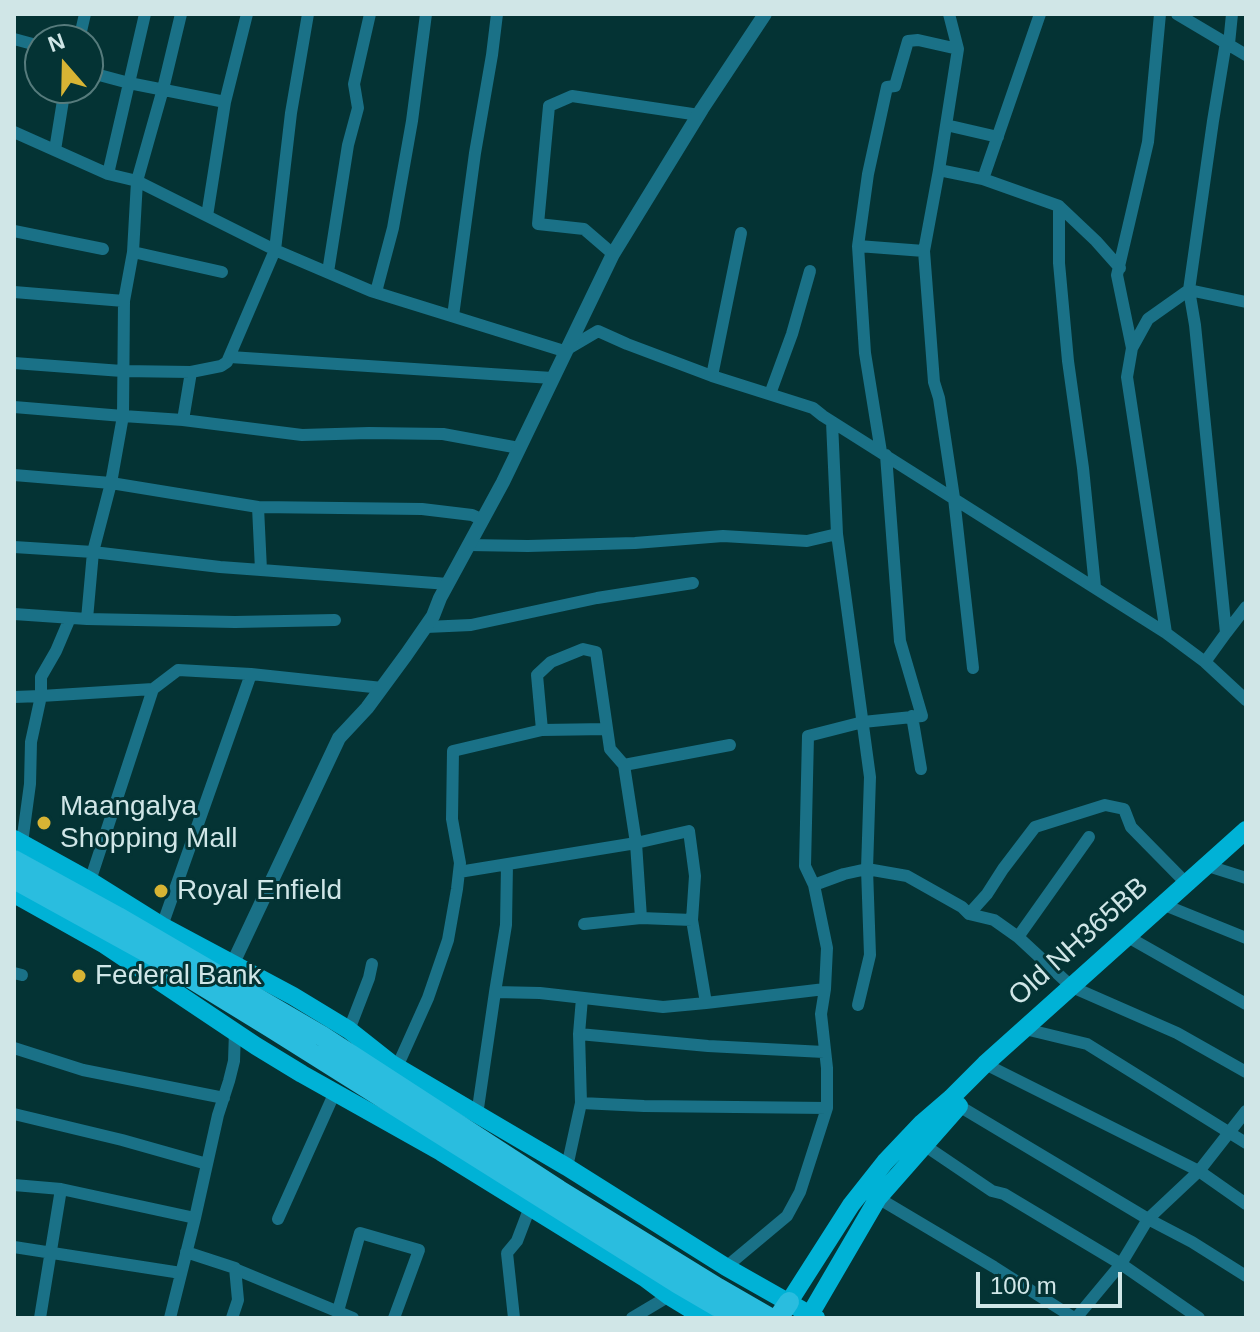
<!DOCTYPE html>
<style>
body{margin:0}
#map{position:relative;width:1260px;height:1332px;overflow:hidden;background:#043334;font-family:Helvetica,sans-serif}
canvas{display:block}
.frame{position:absolute;inset:0;border:16px solid #d0e6e7;pointer-events:none}
.north{position:absolute;left:24px;top:24px;width:80px;height:80px;box-sizing:border-box;background:#043334;border:2px solid #567b7c;border-radius:50%;rotate:340deg;font-size:22px;font-weight:700;line-height:32px;text-align:center;color:#d0e6e7}
.north::after{content:'';display:block;margin:auto;width:28px;height:36px;background:#d7b434;clip-path:polygon(50% 0,100% 100%,50% 72%,0 100%)}
.scale{position:absolute;left:976px;top:1272px;width:146px;height:36px;box-sizing:border-box;border:4px solid #d0e6e7;border-top:0;padding-left:10px;font-size:24px;line-height:28px;white-space:nowrap;color:#d0e6e7;-webkit-text-stroke:6px #043334;paint-order:stroke}
</style>
<div id="map">
<canvas width="1260" height="1332"></canvas>
<div class="frame"></div>
<div class="north">N</div>
<div class="scale">100 m</div>
</div>
<script>
const g = document.querySelector('canvas').getContext('2d');
g.lineJoin = 'round';
function poly(rows) {
  const path = new Path2D();
  for (const r of rows) {
    path.moveTo(r[0], r[1]);
    for (let i = 2; i < r.length; i += 2) path.lineTo(r[i], r[i + 1]);
  }
  return path;
}
function stroke(path, color, width, dash) {
  g.strokeStyle = color;
  g.lineWidth = width;
  g.lineCap = dash ? 'butt' : 'round';
  g.setLineDash(dash || []);
  g.stroke(path);
}
function label(font, color, halo, rows, align = 'center') {
  g.font = font + ' Helvetica,sans-serif';
  g.lineWidth = 6;
  g.setLineDash([]);
  g.textBaseline = 'middle';
  g.strokeStyle = halo;
  g.fillStyle = color;
  for (const [text, x, y, turn = 0] of rows) {
    g.save();
    g.translate(x, y);
    g.rotate((+turn || 0) * Math.PI / 180);
    g.textAlign = isNaN(turn) ? turn : align;
    if (halo) g.strokeText(text, 0, 0);
    g.fillText(text, 0, 0);
    g.restore();
  }
}
stroke(poly([
 [949,14,958,49],
 [1160,14,1148,142,1117,275,1132,348,1127,377,1166,633],
 [1177,14,1246,55],
 [14,39,40,46],
 [79,40,85,14],
 [1226,42,1213,121,1189,290,1246,302],
 [1229,44,1232,14],
 [88,72,129,83,225,102],
 [946,125,998,137],
 [14,132,108,174,137,181,275,250,371,291,564,351,598,331,627,344,712,376,813,408,823,416,1166,633,1205,662,1246,700],
 [55,150,65,88],
 [108,174,145,14],
 [983,179,1040,14],
 [207,216,225,102,247,14],
 [14,231,103,249],
 [858,246,868,174,887,87,895,86,908,41,918,40,958,49,939,170],
 [133,252,222,272],
 [613,254,584,229,538,224,549,106,572,96,699,115],
 [328,272,348,145,358,108,354,84,370,14],
 [14,292,124,301,123,416,14,407],
 [376,292,393,228,412,121,426,14],
 [124,301,133,252,137,181,163,89,181,14],
 [453,316,475,153,492,55,497,14],
 [1132,348,1148,319,1189,290,1195,325,1226,633,1205,662],
 [230,357,552,378],
 [14,363,122,371,191,372],
 [712,376,741,233],
 [770,394,792,334,810,271],
 [183,420,191,372,221,366,227,362,275,250,291,113,308,14],
 [832,422,837,534,870,777,867,869,870,955,858,1005],
 [881,452,865,353,858,246,924,251],
 [14,475,111,483,123,416,183,420,302,435,369,433,443,434,519,448],
 [258,507,422,509,472,515,483,520],
 [469,545,528,546,635,543,723,536,807,541,837,534],
 [14,547,93,552,220,567,261,570],
 [1095,587,1083,468,1068,361,1059,263,1059,206,1096,241,1120,268],
 [14,614,87,619,235,622,335,620],
 [87,619,93,552,111,483,258,507,261,570,448,584],
 [426,627,471,625,597,598,693,583],
 [1226,633,1246,607],
 [973,668,954,498,939,398,934,382,924,251,939,170,983,179,1059,206],
 [14,697,41,696,41,677,56,651,70,618],
 [912,716,921,769],
 [542,730,607,729],
 [624,765,636,843,641,918],
 [22,843,30,784,31,742,41,696,153,689],
 [1205,865,1246,878],
 [459,872,636,843,689,831,695,876,692,920,706,1003],
 [90,881,153,689,178,670,251,674],
 [814,885,844,874,867,869,907,876,962,907,969,914,994,920,1018,937,1072,987,1177,1033,1246,1072],
 [1162,904,1246,938],
 [969,914,987,894,1003,869,1035,827,1105,805,1124,809,1131,827,1187,884],
 [584,924,641,918,692,920],
 [162,926,251,674,382,688],
 [1018,937,1089,837],
 [1128,937,1246,1004],
 [14,973,22,975],
 [825,989,827,948,814,885,805,866,808,736,863,722,922,716,900,641,886,455],
 [495,992,506,925,507,864],
 [1025,1029,1087,1044,1246,1143],
 [349,1030,369,978,372,964],
 [579,1034,708,1046,824,1052],
 [14,1048,83,1070,224,1098],
 [985,1064,1199,1171,1246,1204],
 [397,1067,428,998,448,940,457,889,460,863,452,819,453,751,542,730,537,675,551,662,583,649,596,652,610,749,624,765,730,745],
 [581,1103,579,1034,582,998],
 [959,1106,1148,1219,1192,1242,1246,1276],
 [14,1114,122,1140,207,1164],
 [477,1115,495,992,540,993,663,1007,706,1003,825,989,821,1014,827,1068,827,1108],
 [924,1145,992,1191,1004,1194,1121,1264,1199,1318],
 [567,1167,581,1103,644,1106,827,1108,800,1192,787,1216,726,1267],
 [14,1185,61,1189],
 [878,1198,994,1267,1074,1318],
 [278,1219,335,1092],
 [14,1247,181,1273],
 [186,1252,235,1268,238,1300,232,1318],
 [235,1269,353,1318],
 [338,1311,360,1233,419,1250,394,1318],
 [40,1318,61,1189,195,1218],
 [170,1318,195,1218,218,1115,229,1081,234,1061,235,1031],
 [514,1318,507,1253,517,1241,530,1207],
 [632,1318,669,1296],
 [1076,1318,1121,1264,1148,1219,1199,1171,1246,1111]
]), '#1a7187', 12);
stroke(poly([
 [233,963,339,738,367,708,406,655,433,616,440,598,503,482,613,254,702,109,765,14]
]), '#1a7187', 14);
stroke(poly([
 [14,839,90,881,162,926,293,996,349,1030,392,1064,567,1167,726,1267,816,1318],
 [14,894,105,945,256,1046,302,1074,441,1152,645,1278,669,1296,705,1318],
 [789,1302,851,1205,885,1162,922,1123,951,1098,985,1064,1246,830],
 [808,1318,878,1198,959,1106,951,1098]
]), '#00b2d6', 18);
stroke(poly([
 [14,860,118,917,322,1036,559,1190,718,1288,770,1318],
 [14,879,159,959,273,1029,677,1283,737,1318],
 [778,1318,789,1302]
]), '#2abddf', 20);
for (const [x, y, r, color] of [
 [44,823,8,"#d7b434"],
 [161,891,8,"#d7b434"],
 [79,976,8,"#d7b434"]
]) {
  const dot = new Path2D();
  dot.arc(x, y, r, 0, 2 * Math.PI);
  g.fillStyle = color;
  g.fill(dot);
  stroke(dot, '#043334', 3);
}
label('28px', '#d0e6e7', '#043334', [
 ["Maangalya",60,807],
 ["Shopping Mall",60,839],
 ["Royal Enfield",177,891],
 ["Federal Bank",95,976]
], 'left');
label('28px', '#d0e6e7', '#043334', [
 ["Old NH365BB",1079,942,-42]
]);
</script>
